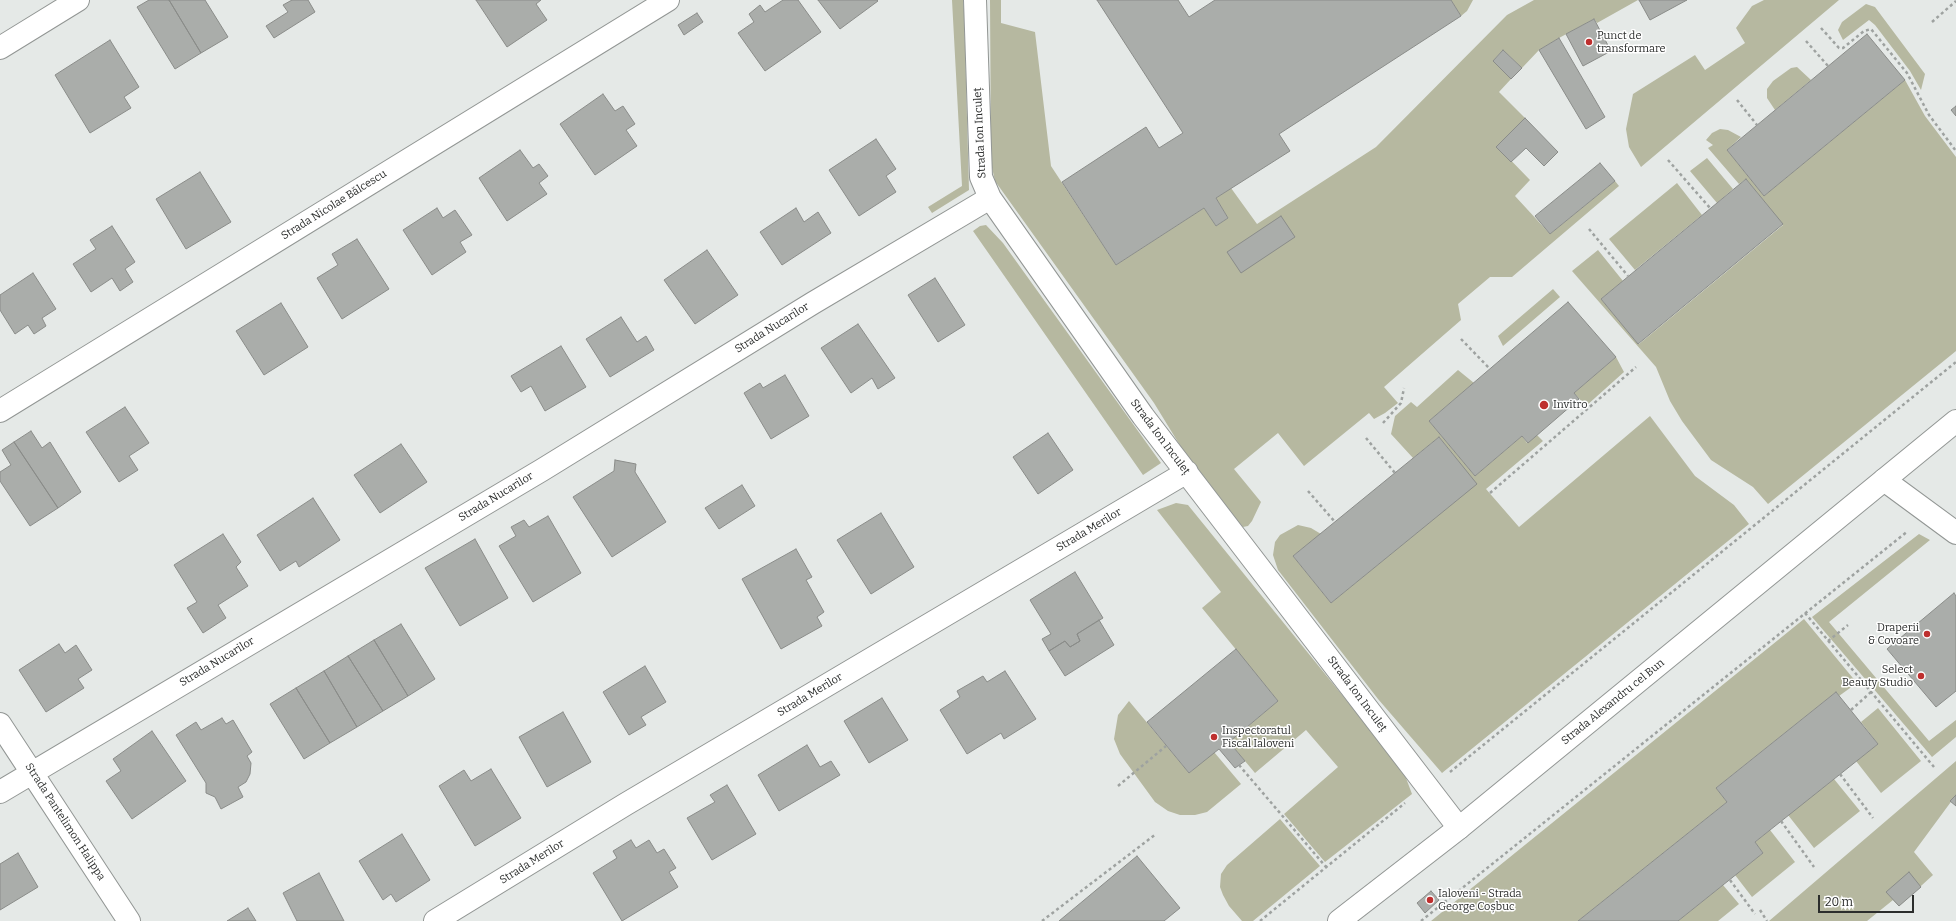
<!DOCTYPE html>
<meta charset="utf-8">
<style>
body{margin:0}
#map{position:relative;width:1956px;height:921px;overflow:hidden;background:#e5e9e7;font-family:Bitter,serif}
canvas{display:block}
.scale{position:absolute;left:1818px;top:895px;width:96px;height:18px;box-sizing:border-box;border:2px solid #2b2d2c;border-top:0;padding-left:5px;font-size:12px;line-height:14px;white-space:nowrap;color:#2b2d2c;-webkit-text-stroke:3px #fff;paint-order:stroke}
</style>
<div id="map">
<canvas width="1956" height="921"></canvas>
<div class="scale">20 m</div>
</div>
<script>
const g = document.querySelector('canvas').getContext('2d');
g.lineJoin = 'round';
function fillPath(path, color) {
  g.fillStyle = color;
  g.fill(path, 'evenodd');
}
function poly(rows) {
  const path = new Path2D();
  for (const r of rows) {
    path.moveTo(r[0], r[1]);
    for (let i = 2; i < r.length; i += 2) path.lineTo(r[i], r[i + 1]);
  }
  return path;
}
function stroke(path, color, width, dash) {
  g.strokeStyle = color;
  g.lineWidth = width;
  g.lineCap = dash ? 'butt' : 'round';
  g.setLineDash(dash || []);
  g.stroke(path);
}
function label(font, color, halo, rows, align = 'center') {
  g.font = font + ' Bitter,serif';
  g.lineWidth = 3;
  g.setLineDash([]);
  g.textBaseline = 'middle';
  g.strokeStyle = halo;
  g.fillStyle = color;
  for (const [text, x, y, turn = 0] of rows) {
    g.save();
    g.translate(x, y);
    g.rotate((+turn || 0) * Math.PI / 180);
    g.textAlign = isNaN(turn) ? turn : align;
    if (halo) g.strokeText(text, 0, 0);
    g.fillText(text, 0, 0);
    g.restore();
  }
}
fillPath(poly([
 [952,0,963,0,964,10,969,190,932,213,928,207,962,186],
 [990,0,1001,0,1001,23,1035,32,1051,166,1116,265,1204,208,1216,226,1228,218,1216,198,1231,188,1257,224,1376,147,1507,15,1534,0,1638,0,1597,23,1594,19,1559,38,1539,50,1522,68,1503,50,1493,61,1511,79,1499,92,1525,118,1497,146,1530,180,1515,196,1550,234,1615,181,1619,186,1512,277,1490,277,1458,304,1461,320,1384,387,1398,403,1385,413,1374,419,1369,413,1304,466,1278,433,1234,469,1261,502,1252,521,1248,526,1243,527,1200,478,1154,403,995,181,991,163],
 [1451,0,1473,0,1467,11,1461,16],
 [1764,0,1839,0,1641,167,1629,147,1626,129,1633,94,1695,55,1705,70,1745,43,1736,28,1752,6],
 [1866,4,1875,7,1925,74,1921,90,1910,71,1875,25,1869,20,1843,40,1838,30,1842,22],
 [1797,67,1811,80,1775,110,1767,98,1767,89,1773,81,1791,68],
 [1905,80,1925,116,1956,157,1956,351,1768,504,1753,487,1711,460,1682,421,1670,401,1656,367,1572,271,1598,250,1623,281,1601,299,1639,344,1783,225,1746,179,1739,184,1708,148,1713,145,1706,140,1712,133,1720,129,1728,130,1741,137,1727,150,1764,196],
 [1707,158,1733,189,1717,203,1690,171],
 [1677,183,1702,215,1635,270,1609,239],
 [986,225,1003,243,1161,463,1143,475,973,231,980,226],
 [1553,289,1560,297,1503,346,1498,336],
 [1616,357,1624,372,1586,406,1574,393],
 [1458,370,1474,383,1429,421,1475,476,1522,436,1527,443,1537,435,1543,441,1486,489,1519,527,1650,416,1695,476,1734,505,1749,524,1442,773,1378,699,1278,570,1273,555,1275,542,1280,535,1298,525,1311,528,1321,534,1293,556,1331,603,1476,484,1439,437,1413,458,1391,434,1395,416,1411,402,1417,407],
 [1176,503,1188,505,1403,770,1412,794,1325,862,1284,814,1338,767,1306,730,1255,773,1229,742,1278,701,1202,608,1221,592,1157,510],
 [1919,534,1930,540,1829,622,1929,741,1956,720,1956,737,1932,757,1812,617],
 [1804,619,1857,683,1839,696,1836,692,1716,788,1727,802,1578,921,1431,921],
 [1129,701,1189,773,1214,752,1241,784,1207,812,1195,815,1180,815,1168,811,1155,802,1120,754,1114,739,1118,715],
 [1878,708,1921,761,1881,793,1856,761,1878,744,1861,722],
 [1956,761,1956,795,1914,852,1933,875,1899,906,1893,900,1867,921,1769,921],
 [1834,779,1860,811,1814,848,1788,815],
 [1280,819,1320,866,1253,921,1242,921,1229,906,1223,895,1220,887,1221,874,1227,865],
 [1770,830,1795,862,1752,897,1735,875,1763,853,1755,842],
 [1723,885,1739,904,1718,921,1678,921]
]), '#b6b8a0');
const building = poly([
 [149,0,169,0,201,53,175,69,137,7,149,0],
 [169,0,205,0,228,37,201,53,169,0],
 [292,0,308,0,315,12,274,38,266,26,288,12,283,5,292,0],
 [476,0,541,0,536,4,547,20,507,47,476,0],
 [783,0,798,0,821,32,765,71,738,33,754,22,749,14,760,5,765,12,783,0],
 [818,0,877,0,878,1,840,29,818,0],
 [1097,0,1178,0,1189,17,1215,0,1451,0,1461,16,1279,134,1290,151,1216,198,1228,218,1216,226,1204,208,1116,265,1062,182,1146,127,1159,148,1183,133,1097,0],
 [1639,0,1687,0,1650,20,1639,0],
 [697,13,703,22,684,35,678,25,697,13],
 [1594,19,1611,51,1583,66,1566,34,1594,19],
 [1867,34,1905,80,1764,196,1727,150,1867,34],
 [1559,38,1605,117,1586,129,1539,50,1559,38],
 [110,40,139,87,124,97,131,108,90,133,55,75,110,40],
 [1503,50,1522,68,1511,79,1493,61,1503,50],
 [603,94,615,111,623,106,635,124,626,130,637,146,595,175,560,124,603,94],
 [1956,106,1956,116,1951,110,1956,106],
 [1525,118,1558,152,1544,166,1526,148,1511,162,1496,147,1525,118],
 [876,139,896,169,886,176,896,192,859,216,829,170,876,139],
 [520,150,533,168,539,164,548,176,539,183,547,194,507,221,479,178,520,150],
 [1600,163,1615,181,1550,234,1535,216,1600,163],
 [200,172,231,222,186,249,156,199,200,172],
 [1746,179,1783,224,1638,344,1601,299,1746,179],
 [437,208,443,218,455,210,472,235,460,242,466,252,432,275,403,230,437,208],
 [796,208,804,222,818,212,831,233,782,265,760,232,796,208],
 [1281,216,1295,237,1241,273,1227,252,1281,216],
 [112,226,135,262,125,269,133,282,120,291,112,278,91,292,73,264,96,249,90,240,112,226],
 [357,239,389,289,342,319,317,278,338,265,332,254,357,239],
 [707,250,738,295,695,324,664,280,707,250],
 [33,273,56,309,42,318,46,326,34,334,28,325,15,334,0,310,0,295,33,273],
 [935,278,965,325,938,342,908,295,935,278],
 [1568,302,1616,357,1574,393,1579,399,1528,443,1522,436,1475,476,1429,421,1568,302],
 [281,303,308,347,264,375,236,331,281,303],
 [621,317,637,342,646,336,654,350,610,377,586,339,621,317],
 [858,324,895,378,878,389,872,378,851,393,821,348,858,324],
 [561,346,586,387,545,411,531,386,521,392,511,376,561,346],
 [785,375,809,416,771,439,744,393,760,383,763,388,785,375],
 [125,407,149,443,129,456,138,470,119,482,86,432,125,407],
 [31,431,42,448,50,442,81,492,58,508,14,442,31,431],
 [1048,433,1073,470,1038,494,1013,457,1048,433],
 [1439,437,1477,484,1331,603,1293,556,1439,437],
 [14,442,58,508,30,526,0,481,0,472,11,465,2,450,14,442],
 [401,444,427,482,380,513,354,475,401,444],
 [615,460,636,464,635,472,666,522,612,557,573,497,614,471,615,460],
 [742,485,755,506,719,529,705,508,742,485],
 [313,498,340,540,299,567,296,561,280,571,257,535,313,498],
 [881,513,914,567,871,594,837,540,881,513],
 [548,516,581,573,533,602,499,546,516,536,511,527,524,520,529,527,548,516],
 [223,534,241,562,236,567,248,586,218,605,226,618,203,633,187,608,197,602,174,565,223,534],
 [475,539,508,598,460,626,425,568,475,539],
 [796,549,812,577,806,580,824,612,817,617,822,626,781,649,742,579,796,549],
 [1075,572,1103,618,1077,634,1080,641,1070,647,1065,641,1049,651,1042,639,1051,634,1030,600,1075,572],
 [1954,593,1956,596,1956,691,1936,707,1887,649,1954,593],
 [1099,620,1114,645,1065,676,1049,651,1065,641,1070,647,1080,641,1077,634,1099,620],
 [401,624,435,679,408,696,374,640,401,624],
 [374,640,408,696,383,711,348,656,374,640],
 [59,644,65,653,76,645,92,670,78,679,84,688,46,712,19,670,59,644],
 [1236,649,1278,701,1229,742,1245,761,1235,768,1219,749,1189,773,1147,722,1236,649],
 [348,656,383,711,357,727,324,671,348,656],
 [645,666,666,702,641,717,646,725,629,735,603,692,645,666],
 [324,671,357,727,330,743,296,688,324,671],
 [1005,671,1036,719,1004,739,1001,733,967,754,940,710,960,697,957,691,983,676,987,682,1005,671],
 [296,688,330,743,304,759,270,704,296,688],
 [1836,692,1878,744,1755,842,1763,853,1678,921,1578,921,1727,802,1716,788,1836,692],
 [882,698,908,740,869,763,844,721,882,698],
 [563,712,591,762,547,787,519,737,563,712],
 [222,718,226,724,233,720,252,752,247,756,251,763,250,774,246,782,238,787,243,797,221,809,215,797,206,793,206,783,176,735,196,722,201,730,222,718],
 [152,731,186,781,132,819,106,781,121,771,113,759,152,731],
 [807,745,820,767,831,761,840,775,779,811,758,775,807,745],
 [491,769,521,818,475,846,439,786,464,770,471,781,491,769],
 [727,785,756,834,712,860,687,818,715,802,710,795,727,785],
 [1956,795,1956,806,1950,801,1956,795],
 [402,834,430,880,396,902,391,894,383,900,359,861,402,834],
 [631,840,636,848,649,840,657,853,664,849,676,868,669,872,678,887,622,921,593,873,617,858,613,851,631,840],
 [18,853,38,887,0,910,0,864,18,853],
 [1137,856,1180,908,1164,921,1059,921,1137,856],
 [1909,872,1921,887,1899,906,1886,892,1909,872],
 [319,873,344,921,297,921,283,893,319,873],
 [1431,891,1439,900,1425,913,1417,903,1431,891],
 [248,908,256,921,227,921,248,908]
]);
fillPath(building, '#aaadaa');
stroke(building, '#8a8c89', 1);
const street = poly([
 [975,0,981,177,990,198,1143,416,1459,828],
 [0,48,78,0],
 [0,411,668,0],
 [1884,480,1956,533],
 [0,724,129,921],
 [0,792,542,470,813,303,990,198],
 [435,921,626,804,1187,472]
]);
const secondary = poly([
 [1339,921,1459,828,1956,421]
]);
stroke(street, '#929694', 24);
stroke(secondary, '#929694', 24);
stroke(poly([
 [1932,22,1956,1],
 [1821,28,1839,48,1843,48,1864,31,1871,29,1907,73,1929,115,1956,151],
 [1806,41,1828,66],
 [1737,100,1757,125],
 [1668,160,1710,208],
 [1589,229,1628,276],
 [1461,339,1490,369],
 [1383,423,1401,403,1404,388],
 [1366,438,1395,473],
 [1308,491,1335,522],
 [1490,493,1636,367],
 [1805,613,1934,767],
 [1828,641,1848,625],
 [1851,710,1871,692],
 [1239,765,1326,867],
 [1450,772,1956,362],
 [1840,774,1873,818],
 [1118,786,1166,746],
 [1781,821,1814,867],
 [1730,880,1755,914],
 [1760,910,1767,921],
 [1042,921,1156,834],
 [1260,921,1405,803],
 [1421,921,1908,531]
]), '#9ea2a0', 2.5, [3, 3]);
stroke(street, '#fff', 22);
stroke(secondary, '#fff', 22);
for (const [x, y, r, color] of [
 [1589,42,4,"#be2f2e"],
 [1544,405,5,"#be2f2e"],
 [1927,634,4,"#be2f2e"],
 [1921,676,4,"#be2f2e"],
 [1214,737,4,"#be2f2e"],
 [1430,900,4,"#be2f2e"]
]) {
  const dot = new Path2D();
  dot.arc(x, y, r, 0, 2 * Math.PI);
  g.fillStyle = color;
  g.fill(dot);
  stroke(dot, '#fff', 1.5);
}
label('11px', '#2b2d2c', '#fff', [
 ["Punct de",1597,36],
 ["transformare",1597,49],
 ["Invitro",1553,405],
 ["Draperii",1919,628,"right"],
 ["& Covoare",1919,641,"right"],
 ["Select",1913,670,"right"],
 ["Beauty Studio",1913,683,"right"],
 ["Inspectoratul",1222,731],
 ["Fiscal Ialoveni",1222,744],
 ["Ialoveni - Strada",1438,894],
 ["George Coșbuc",1438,907]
], 'left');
label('11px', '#2b2d2c', '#fff', [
 ["Strada Ion Inculeț",980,133,-93],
 ["Strada Nicolae Bălcescu",334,205,-32],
 ["Strada Nucarilor",772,328,-32],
 ["Strada Ion Inculeț",1160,437,53],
 ["Strada Nucarilor",496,497,-31],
 ["Strada Merilor",1089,530,-31],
 ["Strada Nucarilor",217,662,-31],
 ["Strada Ion Inculeț",1357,694,53],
 ["Strada Merilor",810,695,-31],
 ["Strada Alexandru cel Bun",1613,702,-39],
 ["Strada Pantelimon Halippa",65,822,57],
 ["Strada Merilor",532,862,-32]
]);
</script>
